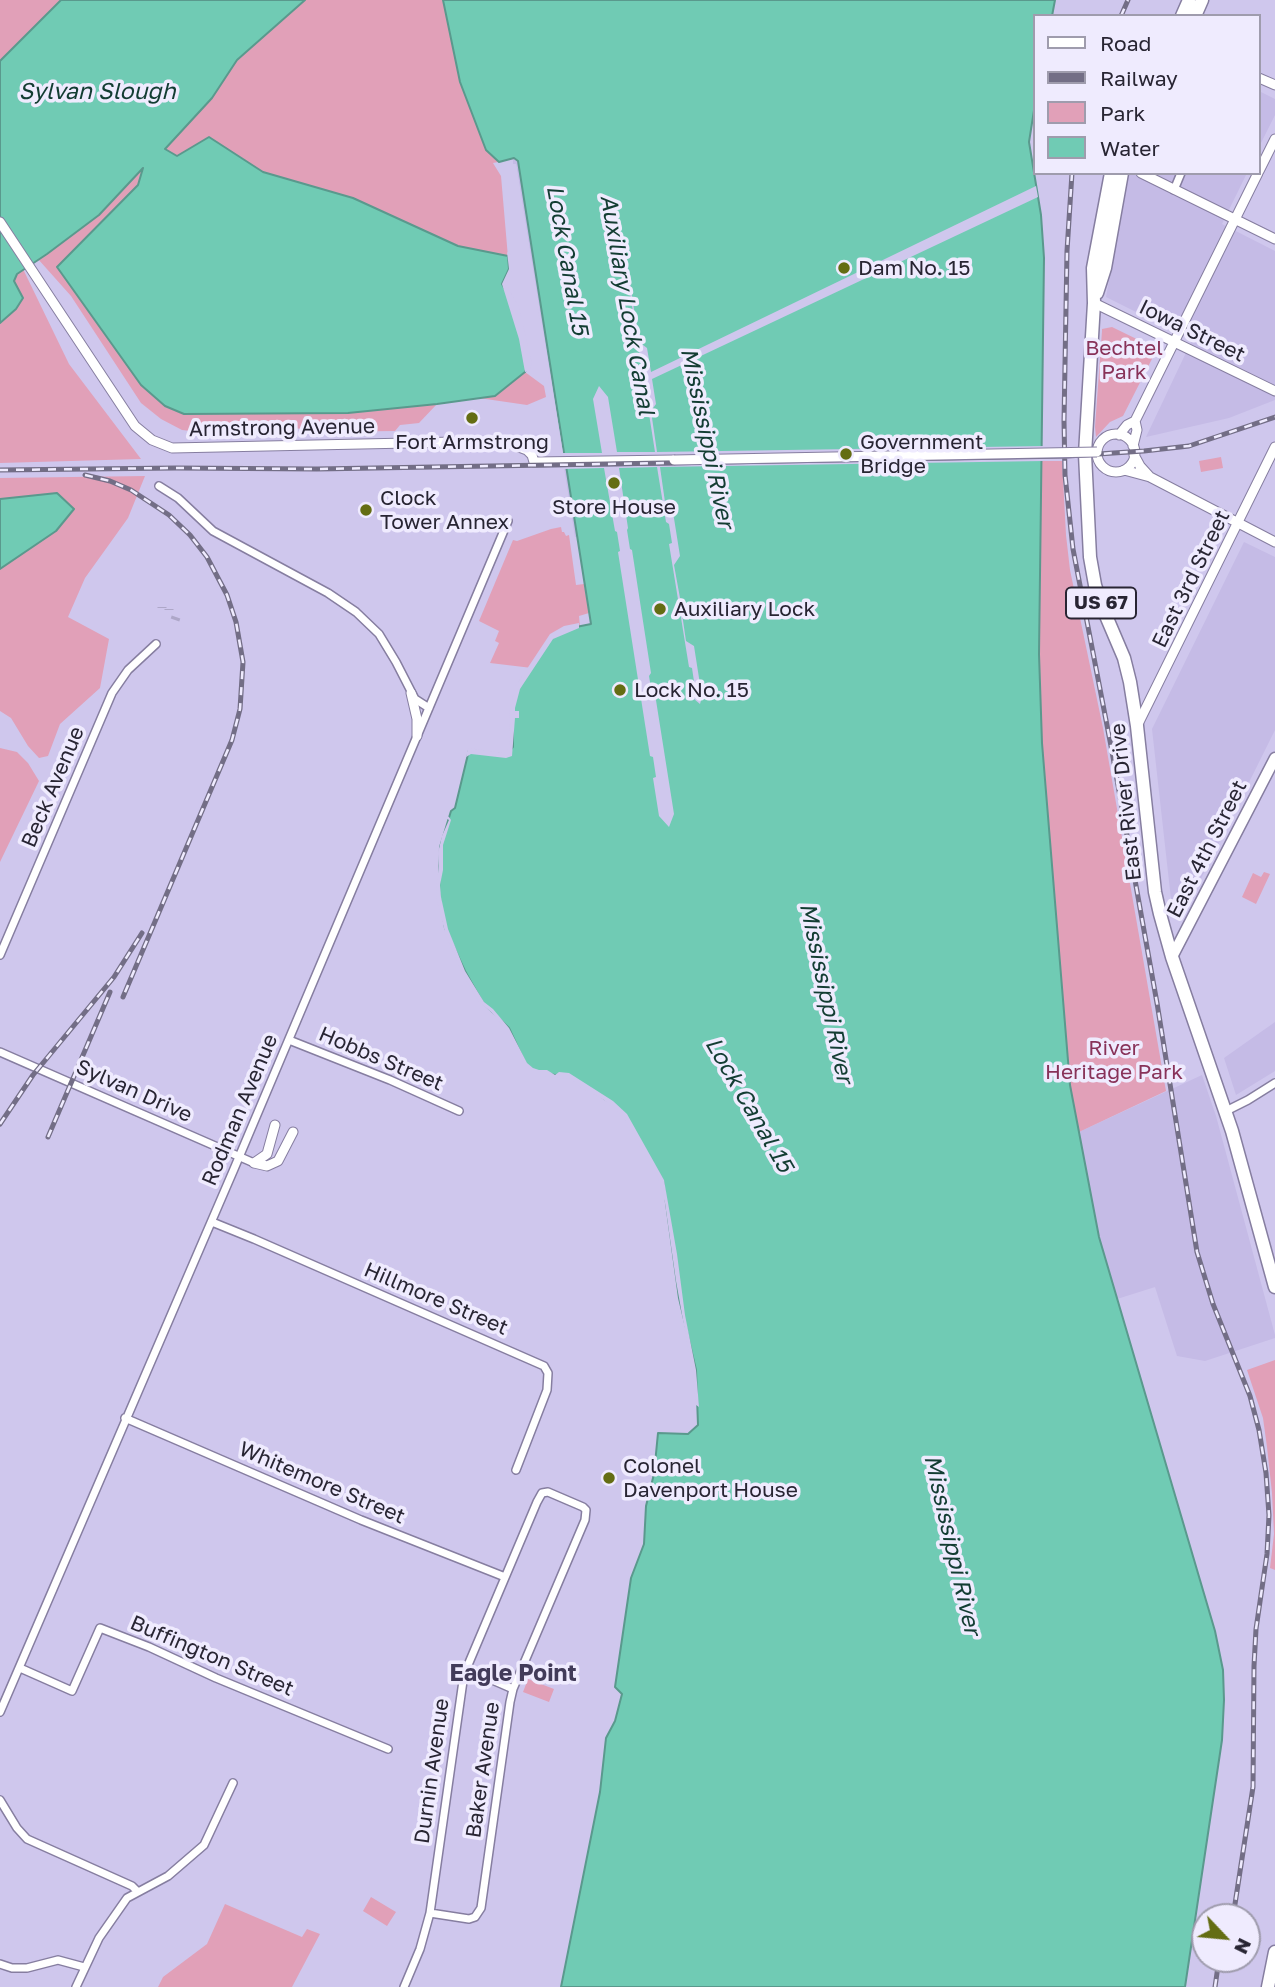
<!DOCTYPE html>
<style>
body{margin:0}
#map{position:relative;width:1275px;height:1987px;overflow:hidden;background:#cfc7ed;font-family:"Golos Text",sans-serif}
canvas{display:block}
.legend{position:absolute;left:1033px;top:14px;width:228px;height:161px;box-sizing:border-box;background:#efebfe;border:2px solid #9f9cad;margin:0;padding:9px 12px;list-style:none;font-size:21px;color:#282533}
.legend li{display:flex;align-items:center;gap:14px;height:35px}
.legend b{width:35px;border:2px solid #9f9cad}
.north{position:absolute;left:1191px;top:1903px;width:70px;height:70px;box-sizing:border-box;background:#efebfe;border:2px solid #9f9cad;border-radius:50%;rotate:116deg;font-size:19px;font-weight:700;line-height:28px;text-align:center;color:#282533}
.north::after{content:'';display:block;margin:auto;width:24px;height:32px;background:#646d13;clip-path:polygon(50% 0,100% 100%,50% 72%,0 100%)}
</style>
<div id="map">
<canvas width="1275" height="1987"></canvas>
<ul class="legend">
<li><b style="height:9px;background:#fff"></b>Road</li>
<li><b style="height:9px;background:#736e86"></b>Railway</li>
<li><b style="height:19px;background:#e1a0b8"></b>Park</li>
<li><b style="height:19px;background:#70cbb4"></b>Water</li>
</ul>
<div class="north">N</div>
</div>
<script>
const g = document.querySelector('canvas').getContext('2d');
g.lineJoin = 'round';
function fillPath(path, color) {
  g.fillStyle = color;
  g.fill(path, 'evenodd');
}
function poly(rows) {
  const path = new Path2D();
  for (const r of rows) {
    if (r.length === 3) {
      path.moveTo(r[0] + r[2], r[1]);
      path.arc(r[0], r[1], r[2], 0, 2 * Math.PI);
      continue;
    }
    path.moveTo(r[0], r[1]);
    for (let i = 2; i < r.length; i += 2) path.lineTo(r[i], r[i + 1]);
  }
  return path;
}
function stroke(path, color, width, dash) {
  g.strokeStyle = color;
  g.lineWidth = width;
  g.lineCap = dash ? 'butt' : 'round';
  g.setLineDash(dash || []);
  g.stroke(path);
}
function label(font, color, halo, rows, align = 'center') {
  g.font = font + ' "Golos Text",sans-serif';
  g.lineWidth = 7;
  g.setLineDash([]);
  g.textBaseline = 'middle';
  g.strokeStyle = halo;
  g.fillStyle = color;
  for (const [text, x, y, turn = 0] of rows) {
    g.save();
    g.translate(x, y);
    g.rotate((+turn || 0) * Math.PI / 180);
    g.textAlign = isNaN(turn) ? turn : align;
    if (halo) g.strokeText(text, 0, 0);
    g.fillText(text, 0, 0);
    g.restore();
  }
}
fillPath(poly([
 [1259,91,1275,99,1275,115,1259,147],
 [515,158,518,161,577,537,575,537,516,164,513,164,513,159],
 [1129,173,1247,173,1222,224,1275,251,1275,400,1229,418,1146,437,1192,340,1106,297],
 [1244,542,1275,557,1275,730,1181,919,1173,917,1152,729],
 [1275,1022,1275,1071,1236,1095,1224,1058],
 [1202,1075,1216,1116,1275,1335,1275,1338,1205,1361,1177,1356,1155,1287,1117,1299,1099,1237,1079,1132]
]), '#c5bbe6');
fillPath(poly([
 [0,0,61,0,0,61],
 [278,0,470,0,513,159,493,163,501,176,509,269,184,414,348,413,437,404,419,423,400,425,395,431,316,432,280,425,251,426,208,433,182,430,161,419,141,403,71,296,38,259,164,149],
 [23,269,69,364,141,459,0,463,0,323,16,309,14,281,17,274],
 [1112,327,1157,349,1123,416,1110,422,1096,437,1095,427,1102,331,1102,329],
 [525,372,544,386,546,397,527,405,479,398,455,402],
 [1221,457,1223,468,1201,472,1199,461],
 [1041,461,1062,461,1066,535,1070,570,1103,728,1166,1091,1079,1132,1070,1085,1042,743,1039,654],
 [145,476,128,518,85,578,68,617,109,639,100,688,60,724,48,756,39,758,28,746,11,718,0,711,0,478],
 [561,527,562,532,564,532,566,536,569,535,576,585,584,584,589,613,579,616,580,627,566,629,532,668,490,663,499,643,495,641,499,631,479,621,513,540,517,541,551,529],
 [0,748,17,752,28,763,39,781,0,862],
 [1264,872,1270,874,1256,904,1242,897,1253,873,1261,877],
 [1275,1360,1275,1570,1270,1568,1274,1534,1272,1493,1267,1447,1263,1418,1247,1370],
 [528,1679,554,1689,549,1702,523,1692],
 [371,1897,396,1912,387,1926,363,1911],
 [225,1904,302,1937,307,1929,320,1934,292,1987,158,1987,163,1977,207,1944]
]), '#e1a0b8');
const water = poly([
 [61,0,305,0,237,60,212,98,165,149,177,156,209,137,263,172,353,198,458,246,508,256,509,269,502,284,516,308,529,363,525,372,495,396,437,404,348,413,184,414,165,406,141,385,57,267,138,185,143,168,99,215,47,254,17,274,14,281,23,298,16,309,0,323,0,61,61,0],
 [443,0,1055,0,1052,16,1035,16,1035,104,1029,142,1041,215,1044,258,1039,654,1042,743,1070,1085,1099,1237,1215,1631,1223,1670,1224,1700,1222,1740,1185,1987,561,1987,600,1792,606,1738,615,1721,622,1694,615,1687,631,1578,644,1544,646,1506,654,1474,658,1433,688,1434,698,1425,696,1370,679,1298,663,1181,621,1110,567,1074,555,1075,536,1072,526,1065,509,1028,483,1003,465,971,445,928,439,893,440,847,451,811,455,808,469,750,507,755,513,747,513,709,518,689,552,637,566,629,591,624,518,161,514,158,499,162,486,150,460,82,443,0],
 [57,493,74,509,56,531,0,569,0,499,57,493]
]);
fillPath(water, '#70cbb4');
stroke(water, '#5a998d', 2);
fillPath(poly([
 [515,164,516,164,563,453,602,453,593,399,599,386,608,397,617,452,655,452,623,249,624,245,626,247,625,250,639,342,647,348,651,372,1036,186,1038,197,652,379,656,404,651,411,657,452,1045,446,1044,461,660,467,666,509,673,512,680,556,674,565,680,598,683,599,683,604,681,607,686,641,694,646,702,697,700,704,694,699,693,688,695,688,692,668,689,667,669,544,672,543,669,524,666,522,657,467,619,468,628,528,627,530,630,549,632,550,651,673,649,676,652,694,655,694,674,814,669,827,659,816,653,778,656,777,653,757,650,756,618,552,620,551,617,532,615,531,604,468,563,469],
 [507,252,511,255,512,269,506,284,519,307,532,363,529,371,525,372,519,339,502,284,509,269],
 [579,623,579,628,553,639,520,689,515,708,515,711,519,711,519,718,515,718,512,756,506,758,471,754,466,757,468,748,505,753,507,752,509,746,510,709,515,687,550,634,564,626],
 [447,816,449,817,451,820,443,845,443,870,440,885,441,897,448,929,465,971,484,1002,493,1009,509,1028,527,1063,533,1068,539,1070,547,1070,555,1075,559,1072,569,1073,613,1101,627,1114,664,1180,677,1254,685,1315,696,1370,699,1407,696,1405,692,1370,676,1281,665,1203,658,1177,629,1130,625,1120,619,1113,604,1100,580,1087,571,1079,539,1076,525,1069,504,1027,491,1012,478,1001,462,973,446,936,437,901,436,888,439,866,438,853,442,836,449,820,446,818]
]), '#cfc7ed');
stroke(poly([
 [162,608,162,607],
 [169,610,169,609],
 [175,620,176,617]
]), '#aea7c8', 9, [9, 4.5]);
const minor = poly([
 [1174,190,1181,173],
 [159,486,178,498,213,531,328,593,356,612,379,634,396,662,415,699,429,708],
 [0,955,112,693,128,670,156,644],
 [289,1040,390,1080,459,1111],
 [0,1052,254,1163],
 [1226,1111,1248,1100,1275,1083],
 [212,1222,254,1239,544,1366,548,1373,547,1390,516,1470],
 [125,1418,361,1520,505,1577],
 [20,1668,72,1691,100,1628,149,1647,216,1678,388,1749],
 [467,1669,513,1689],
 [0,1712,234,1169,508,521],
 [0,1800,17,1828,27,1839,132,1886,137,1891],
 [0,1964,12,1968,27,1968,58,1960,84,1967],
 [76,1987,99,1938,127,1898,168,1876,204,1845,233,1783],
 [404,1987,420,1949,430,1913,463,1681,468,1665,537,1502,542,1493,548,1492,583,1507,586,1510,585,1520,513,1689,510,1702,481,1908,475,1917,469,1919,430,1913]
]);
const tertiary = poly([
 [1259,78,1275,85],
 [1259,171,1275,139],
 [1141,173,1275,239],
 [0,222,135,426,152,440,172,448,503,441,527,450,532,455,534,462,674,460],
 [1094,303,1275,391],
 [1116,453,19],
 [1119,435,1127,425,1135,421],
 [1133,446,1137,430,1135,421,1258,173],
 [1134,455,1140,466,1150,477],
 [1124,470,1150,477,1275,542],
 [411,693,417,719,417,736],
 [1137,726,1275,447],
 [254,1163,267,1166,278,1161,293,1132],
 [254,1163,267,1154,275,1125]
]);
const secondary = poly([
 [1172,957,1275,758]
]);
const primary = poly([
 [1182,16,1189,0],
 [1195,16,1202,0],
 [1111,173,1093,268,1094,303,1085,454,1090,557,1095,585,1101,604,1124,658,1130,682,1137,726,1155,892,1160,914,1172,957,1232,1131,1275,1287],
 [1097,293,1105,268,1122,173],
 [1268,1987,1275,1952]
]);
stroke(minor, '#867ea0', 10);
stroke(tertiary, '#867ea0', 11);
stroke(secondary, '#867ea0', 13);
stroke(primary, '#867ea0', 15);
stroke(minor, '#fff', 7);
stroke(tertiary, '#fff', 9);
stroke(secondary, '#fff', 10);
stroke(primary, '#fff', 12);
const rail = poly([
 [1121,16,1128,0],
 [1072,173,1067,251,1064,421,1065,475,1073,549,1111,746,1157,1003,1197,1252,1213,1304,1250,1396,1259,1430,1266,1473,1269,1515,1267,1554,1256,1629,1254,1666,1253,1787,1233,1917],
 [0,470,176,468,317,469,1068,456,1144,451,1189,446,1275,417],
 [85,475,110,481,131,490,169,515,190,535,207,557,227,595,236,622,243,662,240,709,232,740,123,997],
 [0,1124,33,1075,114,977,142,933],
 [48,1137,110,992],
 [1215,1987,1219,1959]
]);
stroke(rail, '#736e86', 5);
stroke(rail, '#efebfe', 2.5, [8]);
const tertiaryBridge = poly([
 [674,460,1097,452]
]);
stroke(tertiaryBridge, '#867ea0', 11, []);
stroke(tertiaryBridge, '#fff', 9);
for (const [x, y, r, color] of [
 [844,268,7,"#646d13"],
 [472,418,7,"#646d13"],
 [846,454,7,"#646d13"],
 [614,483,7,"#646d13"],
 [366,510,7,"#646d13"],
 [660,609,7,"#646d13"],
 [620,690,7,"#646d13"],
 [609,1478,7,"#646d13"]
]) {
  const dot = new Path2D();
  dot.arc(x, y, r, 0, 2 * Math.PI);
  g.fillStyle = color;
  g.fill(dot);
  stroke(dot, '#efebfe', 2.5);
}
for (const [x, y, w] of [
 [1101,603,70]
]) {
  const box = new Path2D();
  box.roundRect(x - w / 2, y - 15.5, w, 31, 5);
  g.fillStyle = '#efebfe';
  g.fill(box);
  stroke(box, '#282533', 2);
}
label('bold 19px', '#282533', null, [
 ["US 67",1101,603]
]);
label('21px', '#282533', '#efebfe', [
 ["Dam No. 15",858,268],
 ["Fort Armstrong",472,442,"center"],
 ["Government",860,442],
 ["Bridge",860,466],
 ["Clock",380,498],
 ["Tower Annex",380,522],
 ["Store House",614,507,"center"],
 ["Auxiliary Lock",674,609],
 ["Lock No. 15",634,690],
 ["Colonel",623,1466],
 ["Davenport House",623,1490]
], 'left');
label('21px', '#282533', '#efebfe', [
 ["Iowa Street",1192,331,26],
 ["Armstrong Avenue",282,428,-1],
 ["East 3rd Street",1191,579,-64],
 ["Beck Avenue",53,787,-67],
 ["East River Drive",1126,802,-96],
 ["East 4th Street",1207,849,-63],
 ["Hobbs Street",381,1059,23],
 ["Sylvan Drive",134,1091,24],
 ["Rodman Avenue",240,1110,-67],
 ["Hillmore Street",436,1299,23],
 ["Whitemore Street",322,1483,23],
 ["Buffington Street",212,1656,23],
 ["Baker Avenue",483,1770,-82],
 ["Durnin Avenue",432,1771,-82]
]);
label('21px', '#883259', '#efebfe', [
 ["Bechtel",1124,348],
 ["Park",1124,372],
 ["River",1114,1048],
 ["Heritage Park",1114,1072]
]);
label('italic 23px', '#133d33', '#efebfe', [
 ["Sylvan Slough",97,92],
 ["Lock Canal 15",567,260,80],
 ["Auxiliary Lock Canal",627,305,80],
 ["Mississippi River",707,438,78],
 ["Mississippi River",826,993,78],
 ["Lock Canal 15",749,1105,60],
 ["Mississippi River",952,1545,77]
]);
label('bold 23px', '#423b59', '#efebfe', [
 ["Eagle Point",513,1674]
]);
</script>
